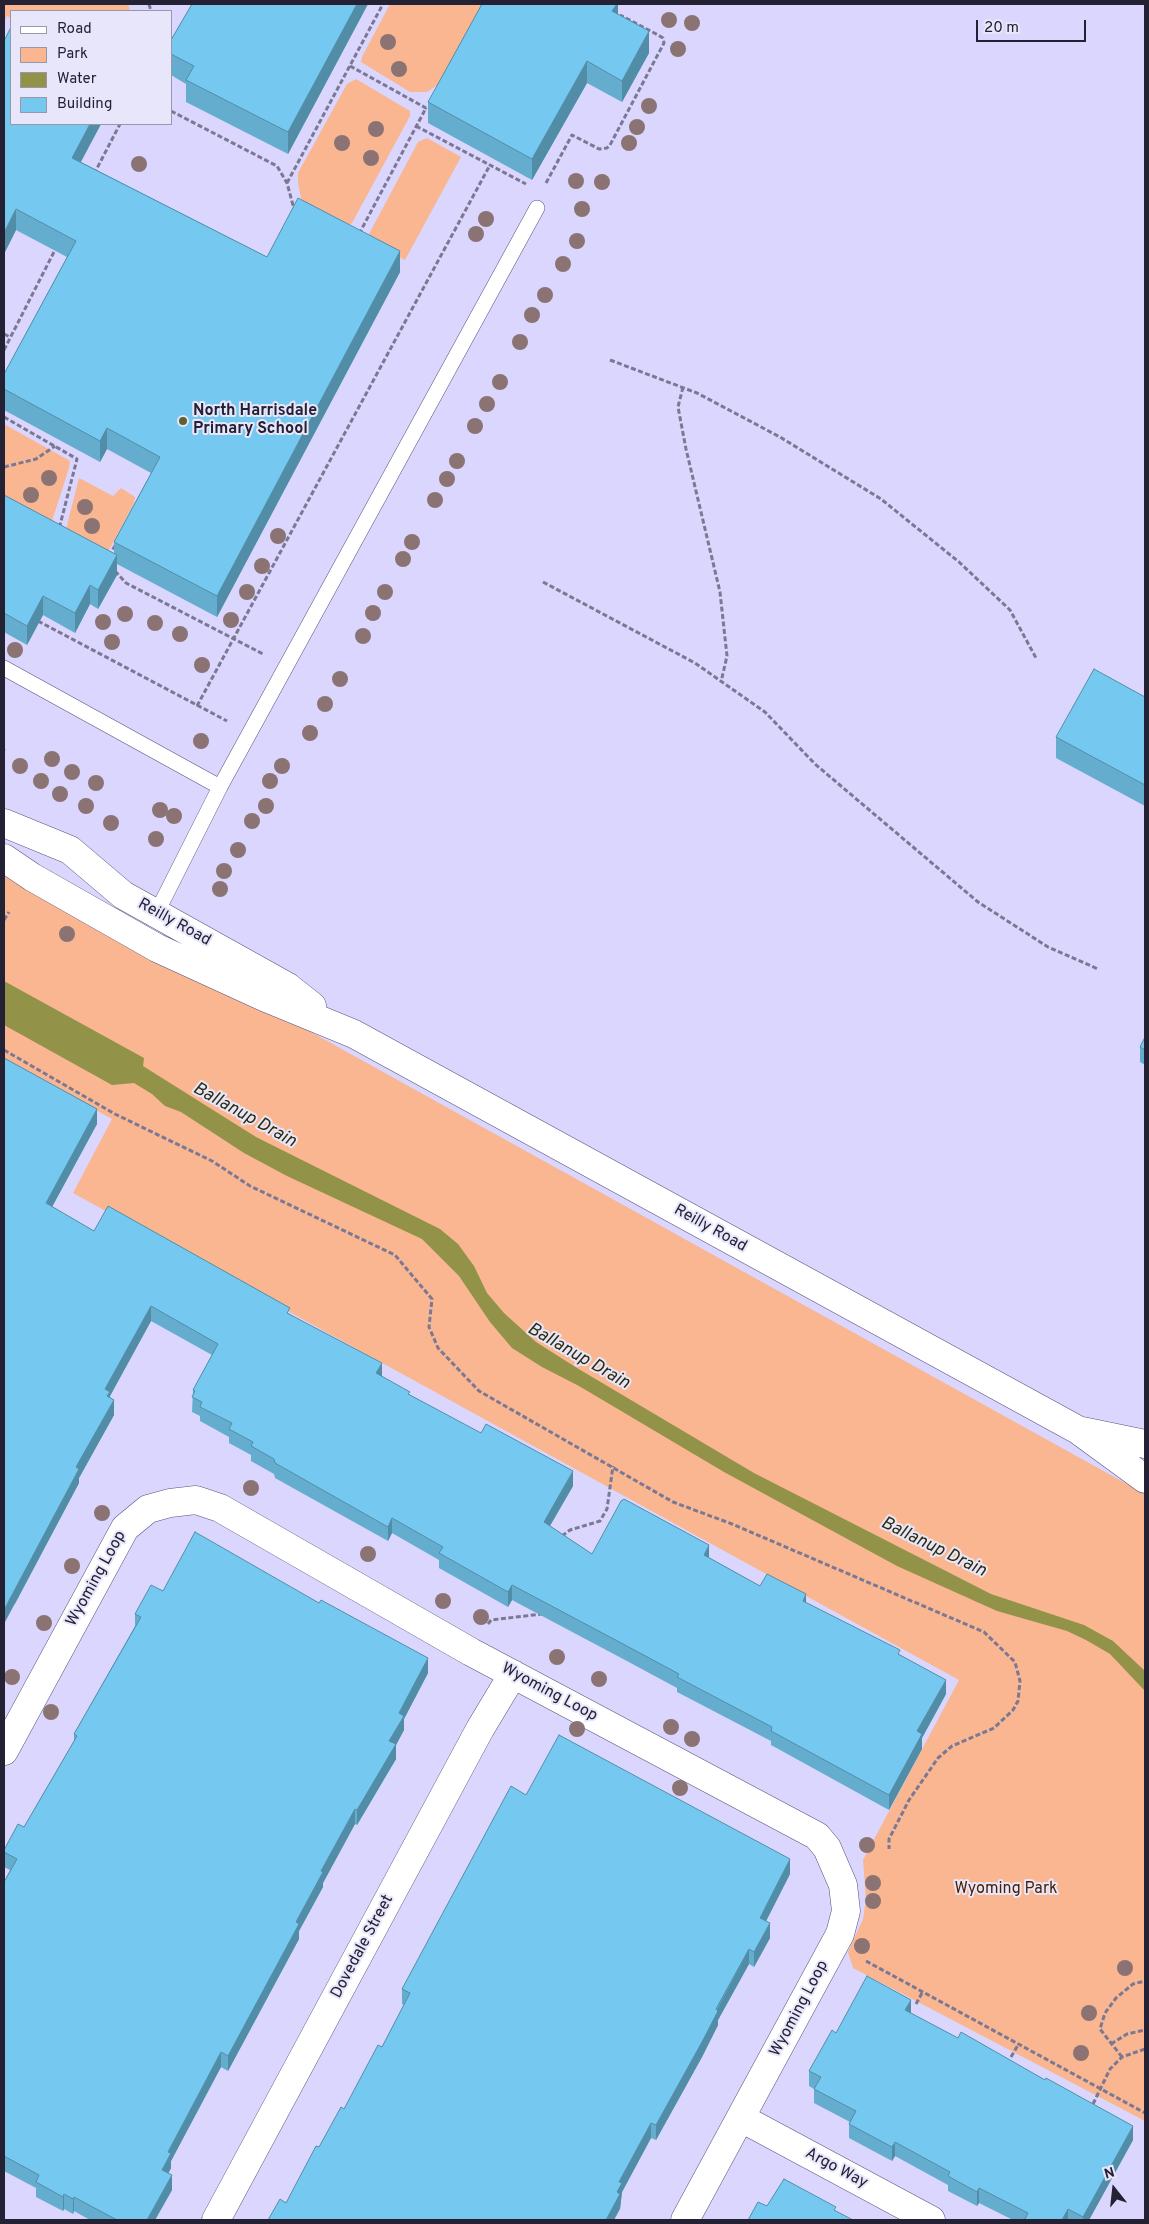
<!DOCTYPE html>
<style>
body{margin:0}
#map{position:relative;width:1149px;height:2224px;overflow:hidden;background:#dad6fd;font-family:Overpass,sans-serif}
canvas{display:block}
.frame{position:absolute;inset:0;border:5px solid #232133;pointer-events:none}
.legend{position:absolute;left:10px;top:10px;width:162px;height:115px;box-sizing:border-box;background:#e8e6fa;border:1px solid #9997aa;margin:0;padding:6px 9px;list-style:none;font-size:15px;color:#232133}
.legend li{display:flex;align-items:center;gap:10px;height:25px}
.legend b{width:25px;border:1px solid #9997aa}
.north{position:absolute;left:1089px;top:2164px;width:50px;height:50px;-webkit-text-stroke:4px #e8e6fa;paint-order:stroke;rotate:344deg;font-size:14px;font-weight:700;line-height:20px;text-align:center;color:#232133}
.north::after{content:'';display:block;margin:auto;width:18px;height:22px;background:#232133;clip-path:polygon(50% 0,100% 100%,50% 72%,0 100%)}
.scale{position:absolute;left:976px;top:20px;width:110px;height:22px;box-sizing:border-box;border:2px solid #232133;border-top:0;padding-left:6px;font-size:15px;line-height:18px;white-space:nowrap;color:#232133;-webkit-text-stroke:4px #e8e6fa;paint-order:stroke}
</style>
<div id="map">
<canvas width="1149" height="2224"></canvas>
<div class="frame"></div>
<ul class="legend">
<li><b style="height:6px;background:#fff"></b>Road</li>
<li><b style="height:14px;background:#f9b691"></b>Park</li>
<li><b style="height:14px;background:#929348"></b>Water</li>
<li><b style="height:14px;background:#75c9f0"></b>Building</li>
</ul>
<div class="north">N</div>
<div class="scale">20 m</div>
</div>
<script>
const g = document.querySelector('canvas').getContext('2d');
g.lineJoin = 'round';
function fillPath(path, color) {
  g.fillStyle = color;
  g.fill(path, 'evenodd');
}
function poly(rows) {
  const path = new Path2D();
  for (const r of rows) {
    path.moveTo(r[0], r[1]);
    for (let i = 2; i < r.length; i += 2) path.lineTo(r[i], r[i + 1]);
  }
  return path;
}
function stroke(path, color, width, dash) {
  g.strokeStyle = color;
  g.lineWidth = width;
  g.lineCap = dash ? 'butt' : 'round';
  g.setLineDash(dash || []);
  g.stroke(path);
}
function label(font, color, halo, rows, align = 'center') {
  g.font = font + ' Overpass,sans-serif';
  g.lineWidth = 4;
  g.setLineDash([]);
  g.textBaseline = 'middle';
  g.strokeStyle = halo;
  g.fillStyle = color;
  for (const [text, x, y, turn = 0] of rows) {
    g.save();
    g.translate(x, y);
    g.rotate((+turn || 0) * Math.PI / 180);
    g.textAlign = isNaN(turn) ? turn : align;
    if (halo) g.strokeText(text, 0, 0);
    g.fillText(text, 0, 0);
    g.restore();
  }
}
fillPath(poly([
 [4,4,128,4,130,11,11,11,11,18,7,16,4,22],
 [390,4,483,4,439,84,427,92,410,92,361,62,362,57],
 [356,79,410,111,410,116,352,223,347,226,302,202,298,184,298,173,347,84],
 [427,138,461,157,405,260,370,242,369,234,418,142],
 [4,424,70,461,69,468,52,521,4,498],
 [79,478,113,496,121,488,135,497,134,503,109,550,106,551,66,529],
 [4,862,1145,1494,1145,2121,853,1968,848,1952,863,1919,866,1900,863,1860,959,1680,73,1193,112,1119,4,1059]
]), '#f9b691');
fillPath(poly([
 [4,981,144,1058,143,1066,256,1137,440,1229,458,1244,474,1266,487,1293,504,1313,536,1342,577,1368,754,1473,991,1594,1084,1625,1113,1641,1145,1671,1145,1691,1110,1654,1086,1640,1067,1631,997,1611,897,1566,724,1472,579,1386,542,1367,512,1348,490,1322,459,1276,422,1239,287,1176,244,1153,181,1112,165,1106,152,1094,134,1083,112,1085,4,1025]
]), '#929348');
const lane = poly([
 [4,668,220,787,157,912],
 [220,787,537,208]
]);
const street = poly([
 [4,1751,125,1528,148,1509,170,1503,196,1500,220,1508,471,1652,817,1836,827,1848,843,1885,846,1911,840,1934,685,2220],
 [741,2118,931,2220],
 [216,2220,480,1729,513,1674]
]);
const secondary = poly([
 [4,823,70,850,123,895,288,987,312,1006],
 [4,858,32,877,157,948,264,997,354,1034,1078,1430,1145,1479],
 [1082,1431,1145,1444]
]);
stroke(lane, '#58527b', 16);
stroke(street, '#58527b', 29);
stroke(secondary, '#58527b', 29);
stroke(poly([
 [149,4,151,11],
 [350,66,426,108,432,107],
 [171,111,277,166,287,183,294,209],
 [416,126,526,184],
 [94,174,120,124],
 [287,183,383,4],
 [546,183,572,135,599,149,607,148,610,145,664,43,663,38,658,35,620,15],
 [359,234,426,108],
 [4,334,10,337],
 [4,350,56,248],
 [610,360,697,393,780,437,881,499,959,562,1010,610,1036,658],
 [683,387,678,407,686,449,720,592,727,656,721,682],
 [4,417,77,459,59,529],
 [4,467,36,459,55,446],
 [109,556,116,544],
 [115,571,126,583,263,654],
 [543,582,695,663,765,712,815,764,978,902,1048,947,1098,969],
 [38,621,227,721],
 [197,706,490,165],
 [4,749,4,750],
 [4,920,9,912],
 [4,1050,115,1114,212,1161,250,1186,395,1255,432,1299,429,1327,438,1348,479,1391,673,1502,732,1524,984,1632,1015,1662,1020,1681,1018,1701,1013,1710,994,1728,952,1746,938,1758,909,1800,889,1839,889,1849],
 [562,1536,570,1530,600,1521,607,1509,613,1466],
 [488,1624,491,1620,542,1614],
 [866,1961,1145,2113],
 [916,2004,922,1993],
 [1111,2044,1127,2034,1145,2030],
 [1011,2057,1018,2045],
 [1122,2057,1100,2029,1105,2013,1116,1998,1133,1984,1145,1981],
 [1093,2104,1110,2069,1122,2057,1145,2049]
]), '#7b7894', 3, [5, 2.5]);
stroke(lane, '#fff', 15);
stroke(street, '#fff', 28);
stroke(secondary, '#fff', 28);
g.fillStyle = '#8b7273';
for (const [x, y] of [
 [669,20],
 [692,23],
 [388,42],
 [678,49],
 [399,69],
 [649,106],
 [637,127],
 [376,129],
 [342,143],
 [629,143],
 [371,158],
 [139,164],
 [576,181],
 [602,182],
 [582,209],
 [486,219],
 [476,234],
 [577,241],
 [563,264],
 [545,295],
 [532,315],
 [520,342],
 [500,382],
 [487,404],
 [475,426],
 [457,461],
 [49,478],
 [447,479],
 [31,495],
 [435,500],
 [85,507],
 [92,526],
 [278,536],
 [412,542],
 [403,559],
 [262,566],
 [247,592],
 [385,592],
 [373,613],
 [125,614],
 [231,620],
 [103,622],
 [155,623],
 [180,634],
 [363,636],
 [112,642],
 [15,650],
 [202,665],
 [340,679],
 [325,704],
 [310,733],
 [201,741],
 [52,759],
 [20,766],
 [282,766],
 [72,772],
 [41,781],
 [270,781],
 [96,783],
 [60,794],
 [86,806],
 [266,806],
 [160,810],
 [174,816],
 [252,821],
 [111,823],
 [156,839],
 [238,850],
 [224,871],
 [220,889],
 [67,934],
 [251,1488],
 [102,1513],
 [368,1554],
 [72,1566],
 [443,1601],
 [481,1617],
 [44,1623],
 [557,1657],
 [12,1677],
 [599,1679],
 [51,1712],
 [671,1727],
 [577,1729],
 [692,1739],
 [680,1788],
 [867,1845],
 [873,1883],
 [873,1901],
 [862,1946],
 [1125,1968],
 [1089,2013],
 [1081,2053]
]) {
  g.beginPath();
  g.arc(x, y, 8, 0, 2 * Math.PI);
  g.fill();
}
fillPath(poly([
 [192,4,368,4,288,154,186,102,186,84,171,75,171,40],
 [618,4,618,14,649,53,622,102,587,83,532,180,428,123,428,102],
 [4,41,101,124,81,162,267,257,400,272,217,617,117,564,117,575,98,609,90,604,75,633,43,615,27,645,4,632,4,495,114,554,114,542,151,473,107,449,100,462,4,410,4,374,67,257,16,230,4,254],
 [1145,697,1145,806,1056,758,1056,737],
 [1145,1037,1145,1065,1140,1062,1140,1047],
 [4,1058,97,1124,52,1207,94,1231,290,1314,410,1395,573,1486,550,1526,592,1554,709,1558,760,1586,806,1603,900,1655,946,1694,922,1738,922,1749,889,1810,771,1745,771,1741,677,1692,677,1688,625,1660,512,1600,508,1607,439,1568,439,1560,392,1533,388,1541,275,1478,274,1474,251,1461,251,1455,229,1443,229,1437,200,1421,200,1416,192,1412,193,1390,212,1355,151,1321,110,1396,114,1415,79,1478,79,1483,15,1604],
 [163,1591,428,1673,404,1719,404,1730,396,1745,396,1759,357,1825,355,1824,323,1883,323,1887,299,1931,299,1939,228,2071,221,2067,171,2161,171,2168,168,2174,172,2190,155,2220,90,2220,74,2211,73,2214,64,2209,63,2211,36,2197,36,2188,4,2171,4,1882,10,1870,4,1867,4,1850,24,1827,74,1741,74,1734,135,1626,135,1614],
 [526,1795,790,1874,766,1921,770,1938,754,1967,749,1964,718,2020,718,2025,702,2057,656,2140,651,2138,622,2192,620,2209,286,2203,319,2147,344,2109,382,2047,404,2005,402,2004,402,1989],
 [911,2013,1133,2140,1089,2220,1013,2220,979,2203,977,2206,948,2191,948,2185,895,2156,892,2161,849,2138,849,2124,850,2122,814,2103,814,2089,809,2086,809,2071,836,2033]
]), '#65adce');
fillPath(poly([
 [357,4,368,4,288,154,288,132],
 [617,4,618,4,618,22,612,11],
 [649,31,649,53,622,102,622,81],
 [587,61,587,83,532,180,532,159],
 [90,124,101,124,72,178,72,158],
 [16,209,16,230,4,254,4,233],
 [400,251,400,272,217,617,217,596],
 [107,428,107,449,100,462,100,441],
 [117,555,117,575,98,609,98,590],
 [90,585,90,604,75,633,75,613],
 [43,596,43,615,27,645,27,626],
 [97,1109,97,1124,46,1218,46,1203],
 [151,1306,151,1321,110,1396,110,1407,114,1400,114,1415,79,1478,79,1483,4,1624,4,1610,76,1467,105,1389],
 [382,1363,382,1378,376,1373],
 [573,1471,573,1486,544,1536,544,1522],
 [392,1518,392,1533,388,1541,388,1527],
 [709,1545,709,1560,704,1555],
 [512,1585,512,1600,508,1607,508,1592],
 [806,1594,806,1609,803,1601],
 [428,1658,428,1673,404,1719,404,1730,396,1745,396,1759,357,1825,357,1810,389,1741,399,1713],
 [946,1680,946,1694,922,1738,922,1749,889,1810,889,1795,917,1731],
 [355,1809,355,1824,323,1883,323,1887,299,1931,299,1939,228,2071,228,2056,321,1871],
 [790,1859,790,1874,760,1933,760,1918],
 [770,1923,770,1938,754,1967,754,1952],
 [749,1949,749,1964,718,2020,718,2025,702,2057,656,2140,656,2125],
 [911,2000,911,2014,905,2010],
 [221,2052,221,2067,171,2161,171,2168,162,2185,162,2170,168,2152],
 [651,2123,651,2138,622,2192,620,2209,614,2220,606,2220,617,2192,619,2182],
 [1133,2126,1133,2140,1089,2220,1083,2220,1083,2217],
 [895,2142,895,2156,892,2161,892,2147],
 [172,2175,172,2190,155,2220,147,2220],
 [979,2188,979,2203,977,2206,977,2192],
 [64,2194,64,2209,63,2211,63,2197],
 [74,2197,74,2211,73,2214,73,2199],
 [1068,2209,1068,2220,1062,2220]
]), '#528da8');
const building = poly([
 [192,4,357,4,288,132,186,80,194,66,171,54,171,40,192,4],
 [482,4,617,4,612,11,649,31,622,81,587,61,532,159,428,102,482,4],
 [11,27,11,124,90,124,72,158,267,257,298,198,400,251,217,596,114,542,160,457,107,428,100,441,4,389,4,374,76,241,16,209,4,233,4,41,11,27],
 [4,495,117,555,98,590,90,585,75,613,43,596,27,626,4,613,4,495],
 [1094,669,1145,697,1145,785,1056,737,1094,669],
 [1145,1037,1145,1050,1140,1047,1145,1037],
 [4,1058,97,1109,46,1203,94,1231,108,1206,290,1308,287,1313,382,1363,376,1373,410,1392,408,1394,481,1433,486,1424,573,1471,544,1522,592,1554,621,1501,624,1499,709,1545,704,1555,760,1586,767,1574,806,1594,803,1601,900,1650,898,1654,946,1680,917,1731,922,1734,889,1795,771,1731,772,1727,677,1677,679,1674,625,1645,512,1585,508,1592,439,1553,443,1547,392,1518,388,1527,275,1463,274,1459,251,1446,253,1442,229,1429,232,1423,200,1407,202,1402,192,1397,195,1391,193,1390,218,1344,151,1306,105,1389,110,1392,107,1396,114,1400,76,1467,79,1469,4,1610,4,1058],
 [195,1532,319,1603,321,1600,428,1658,399,1713,404,1716,389,1741,396,1744,357,1810,355,1809,321,1871,323,1872,296,1922,299,1924,228,2056,221,2052,168,2152,171,2153,162,2170,172,2175,147,2220,117,2220,74,2197,73,2199,64,2194,63,2197,36,2182,39,2175,4,2156,4,1882,17,1859,4,1852,4,1850,18,1824,24,1827,77,1736,74,1734,141,1617,135,1614,151,1585,163,1591,195,1532],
 [559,1735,790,1859,760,1918,770,1923,754,1952,749,1949,716,2009,718,2011,702,2042,656,2125,651,2123,619,2182,622,2183,617,2192,620,2194,606,2220,268,2220,280,2199,286,2203,316,2146,319,2147,341,2107,344,2109,378,2045,382,2047,410,1993,402,1989,511,1786,526,1795,559,1735],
 [867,1976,911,2000,905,2010,958,2038,961,2032,1045,2080,1046,2078,1133,2126,1083,2217,1068,2209,1062,2220,1027,2220,1025,2219,1028,2213,979,2188,977,2192,948,2176,950,2172,895,2142,892,2147,849,2124,856,2111,814,2089,821,2077,809,2071,832,2030,836,2033,867,1976],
 [784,2179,836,2207,834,2210,853,2220,748,2220,758,2202,767,2206,784,2179]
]);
fillPath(building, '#75c9f0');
stroke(building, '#528da8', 1);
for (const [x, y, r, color] of [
 [183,421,5,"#5f612e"]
]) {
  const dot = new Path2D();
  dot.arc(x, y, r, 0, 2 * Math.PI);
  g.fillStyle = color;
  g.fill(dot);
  stroke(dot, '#e8e6fa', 2);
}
label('bold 16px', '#232133', '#e8e6fa', [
 ["North Harrisdale",193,412],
 ["Primary School",193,430]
], 'left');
label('16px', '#232133', '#e8e6fa', [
 ["Reilly Road",174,923,29],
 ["Reilly Road",710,1229,29],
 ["Wyoming Loop",97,1579,-61],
 ["Wyoming Loop",549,1693,28],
 ["Dovedale Street",363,1947,-62],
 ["Wyoming Loop",800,2009,-62],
 ["Argo Way",836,2169,28]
]);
label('16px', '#4b2002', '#e8e6fa', [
 ["Wyoming Park",1006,1890]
]);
label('italic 18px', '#2d2d0b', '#e8e6fa', [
 ["Ballanup Drain",244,1116,29],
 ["Ballanup Drain",578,1357,30],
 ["Ballanup Drain",933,1548,26]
]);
</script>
